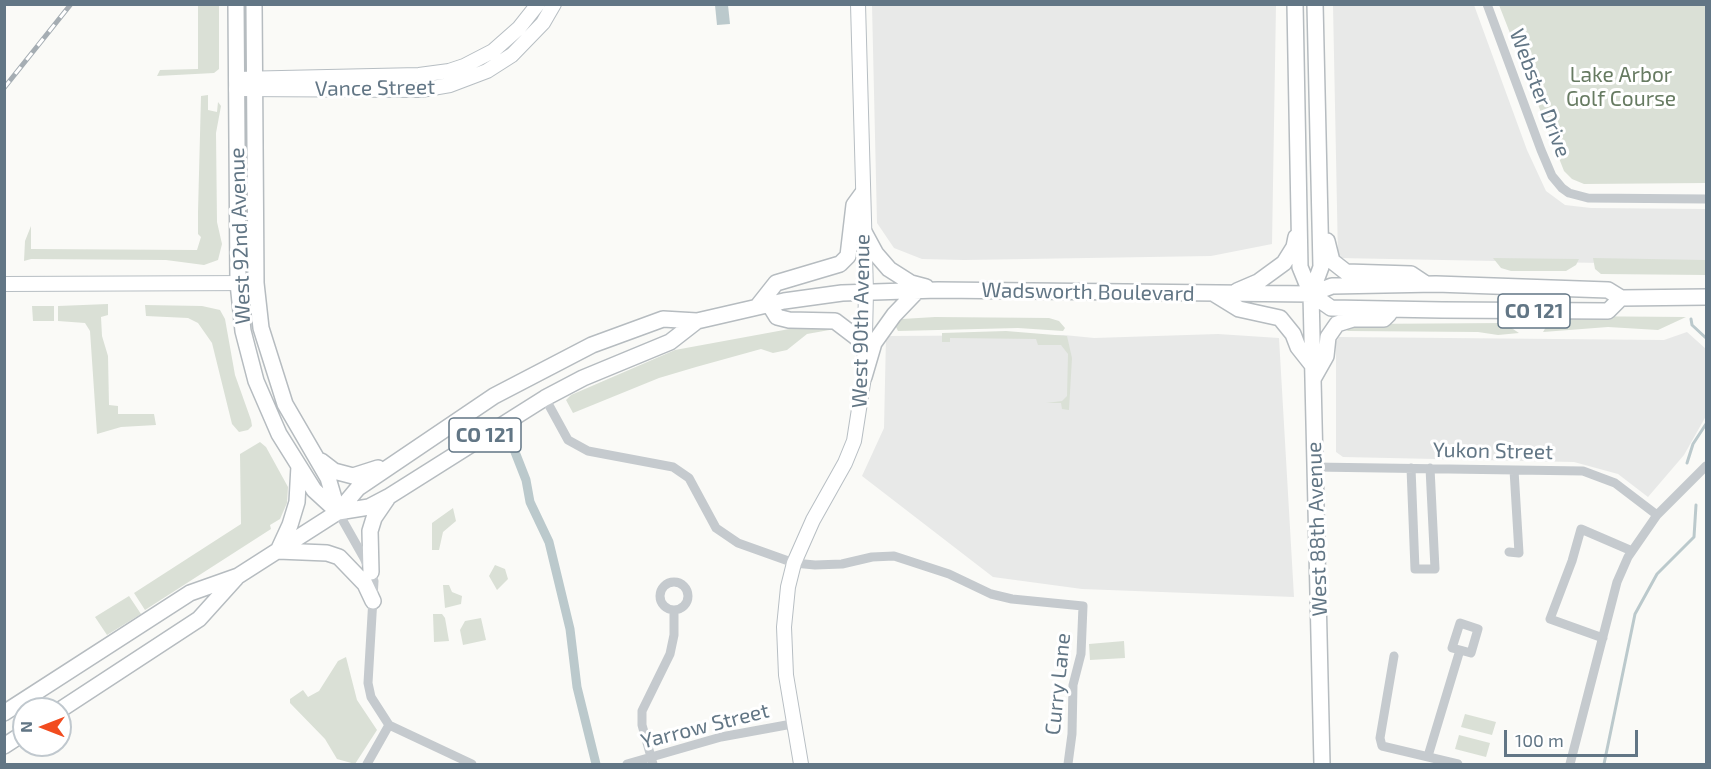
<!DOCTYPE html>
<style>
body{margin:0}
#map{position:relative;width:1711px;height:769px;overflow:hidden;background:#fafaf7;font-family:"Exo 2",sans-serif}
canvas{display:block}
.frame{position:absolute;inset:0;border:6px solid #627685;pointer-events:none}
.north{position:absolute;left:12px;top:697px;width:60px;height:60px;box-sizing:border-box;background:#fff;border:2px solid #c0c8ce;border-radius:50%;rotate:270deg;font-size:16px;font-weight:700;line-height:24px;text-align:center;color:#627685}
.north::after{content:'';display:block;margin:auto;width:21px;height:27px;background:#f24c1f;clip-path:polygon(50% 0,100% 100%,50% 72%,0 100%)}
.scale{position:absolute;left:1504px;top:730px;width:134px;height:27px;box-sizing:border-box;border:3px solid #627685;border-top:0;padding-left:8px;font-size:18px;line-height:21px;white-space:nowrap;color:#627685;-webkit-text-stroke:4px #fff;paint-order:stroke}
</style>
<div id="map">
<canvas width="1711" height="769"></canvas>
<div class="frame"></div>
<div class="north">N</div>
<div class="scale">100 m</div>
</div>
<script>
const g = document.querySelector('canvas').getContext('2d');
g.lineJoin = 'round';
function fillPath(path, color) {
  g.fillStyle = color;
  g.fill(path, 'evenodd');
}
function poly(rows) {
  const path = new Path2D();
  for (const r of rows) {
    if (r.length === 3) {
      path.moveTo(r[0] + r[2], r[1]);
      path.arc(r[0], r[1], r[2], 0, 2 * Math.PI);
      continue;
    }
    path.moveTo(r[0], r[1]);
    for (let i = 2; i < r.length; i += 2) path.lineTo(r[i], r[i + 1]);
  }
  return path;
}
function stroke(path, color, width, dash) {
  g.strokeStyle = color;
  g.lineWidth = width;
  g.lineCap = dash ? 'butt' : 'round';
  g.setLineDash(dash || []);
  g.stroke(path);
}
function label(font, color, halo, rows, align = 'center') {
  g.font = font + ' "Exo 2",sans-serif';
  g.lineWidth = 6;
  g.setLineDash([]);
  g.textBaseline = 'middle';
  g.strokeStyle = halo;
  g.fillStyle = color;
  for (const [text, x, y, turn = 0] of rows) {
    g.save();
    g.translate(x, y);
    g.rotate((+turn || 0) * Math.PI / 180);
    g.textAlign = isNaN(turn) ? turn : align;
    if (halo) g.strokeText(text, 0, 0);
    g.fillText(text, 0, 0);
    g.restore();
  }
}
fillPath(poly([
 [872,5,1276,5,1272,244,1211,256,964,260,922,259,894,248,877,223],
 [1333,5,1474,5,1527,150,1546,191,1565,205,1591,208,1706,209,1706,265,1338,258],
 [1687,332,1706,349,1706,416,1684,455,1648,497,1618,474,1574,462,1343,457,1336,452,1336,342,1339,337,1664,340],
 [1218,334,1279,338,1294,597,1082,589,993,577,862,476,884,428,886,336,1064,335,1094,338]
]), '#e8e9e8');
fillPath(poly([
 [198,5,219,5,219,69,214,73,157,76,160,70,198,69],
 [1499,5,1706,5,1706,183,1584,184,1572,179,1564,171],
 [208,95,208,110,217,112,218,102,221,106,216,133,217,222,222,244,218,260,204,265,166,260,31,259,24,261,25,241,31,226,31,249,197,250,201,237,198,234,198,212,201,96],
 [1493,258,1579,259,1576,265,1566,271,1511,271,1501,268],
 [1593,258,1706,260,1706,275,1601,274,1595,269],
 [108,304,108,315,101,317,102,336,108,356,109,405,118,406,118,414,154,414,156,425,121,427,97,434,90,331,85,323,58,321,58,306],
 [145,305,202,306,220,310,225,319,235,375,251,420,252,426,248,430,239,432,232,424,212,343,198,323,188,318,146,316],
 [32,306,54,306,54,321,33,321],
 [1558,316,1686,317,1658,330,1608,327,1543,332,1549,322],
 [935,317,1049,318,1059,321,1065,328,1063,331,1018,328,898,331,895,325,895,321,902,319],
 [822,323,835,329,807,334,787,350,773,353,761,349,696,367,659,378,573,413,566,400,571,395,675,350],
 [1504,323,1519,333,1498,335,1478,332,1348,331,1344,329,1358,324],
 [1006,331,1067,336,1072,358,1069,410,1062,409,1061,403,1046,403,1062,401,1067,396,1068,354,1061,345,1038,345,1036,339,950,338,950,342,942,342,942,333],
 [260,442,266,447,288,487,287,503,280,519,270,525,271,529,145,610,134,593,241,524,240,454],
 [453,508,456,521,443,532,439,550,432,550,432,523],
 [495,565,505,569,508,579,497,590,489,576],
 [443,585,449,585,452,592,462,596,461,604,445,608],
 [129,596,141,614,107,635,95,617],
 [433,614,442,614,445,618,449,641,434,642],
 [481,618,486,640,463,645,460,630,465,621],
 [1124,641,1125,658,1090,660,1089,644],
 [346,657,357,700,377,730,355,764,337,759,325,739,290,703,290,699,303,690,308,697,319,691,338,661],
 [1465,714,1496,722,1492,735,1461,727],
 [1459,735,1490,743,1486,757,1455,749]
]), '#dae0d6');
fillPath(poly([
 [715,5,728,5,730,24,717,25]
]), '#bbc9cc');
stroke(poly([
 [1691,319,1692,325,1706,338],
 [1687,463,1693,444,1706,424],
 [1604,764,1635,614,1657,574,1694,537,1696,505]
]), '#bbc9cc', 3);
stroke(poly([
 [508,434,526,480,530,502,549,542,570,629,577,687,596,764]
]), '#bbc9cc', 9);
const secondary = poly([
 [236,79,419,75,449,71,464,66,493,51,519,28,538,4],
 [236,89,421,90,450,85,487,71,512,55,543,23,554,4],
 [4,284,256,283],
 [801,764,786,675,784,627,788,587,794,563,813,520,845,463,854,441,864,377,866,292,858,4]
]);
const primary = poly([
 [236,4,238,283,243,331,256,381,279,434,314,490,338,512],
 [254,4,256,283,261,328,285,404,328,478,338,512],
 [1295,4,1300,267,1311,294],
 [1315,4,1321,267,1311,294,1322,764],
 [863,230,876,254,889,269,911,283,926,287],
 [1327,241,1332,261,1346,272,1411,274,1426,284],
 [1237,291,1258,282,1284,263,1294,247,1296,237],
 [1213,293,1239,309,1280,318,1293,334,1298,347,1313,366],
 [1311,294,1331,308,1442,310,1608,311,1621,298],
 [769,304,777,317,789,320,835,321,856,337,865,350],
 [757,307,776,283,840,264,848,256,854,205,862,194],
 [864,377,874,343,894,315,917,291],
 [1313,379,1326,356,1328,337,1337,324,1353,319,1384,319,1389,314],
 [321,461,334,471,353,476,378,468],
 [338,512,369,507,388,497,545,398,583,378,670,342,697,321],
 [278,551,327,553,339,557,365,584,373,601],
 [278,551,290,525,297,502,299,466],
 [371,572,370,531,374,518,387,499],
 [60,710,199,619,236,578],
 [4,713,190,593,238,576,338,512,358,488,494,396,592,345,663,319,697,321,784,301,842,293,938,290,1311,294,1332,286,1436,284,1608,290,1621,298,1706,297],
 [4,746,24,733]
]);
stroke(secondary, '#b7bec3', 16);
stroke(primary, '#b6bcc0', 18);
stroke(poly([
 [1487,4,1541,150,1552,176,1562,188,1569,193,1588,198,1706,199],
 [545,398,568,440,588,451,673,467,689,478,716,528,738,543,794,563,815,565,842,564,872,557,894,556,949,574,991,594,1012,599,1083,606,1081,654,1073,685,1072,734,1068,764],
 [1314,467,1583,471,1615,483,1657,515],
 [1411,468,1415,569,1435,569,1430,468],
 [338,512,364,558,374,581,368,683,371,697,389,725],
 [1509,552,1519,553,1514,470],
 [674,596,14],
 [1603,638,1550,619,1572,561,1581,529,1632,551],
 [1394,656,1380,738,1382,746,1458,764],
 [389,725,472,764],
 [1428,756,1460,650,1452,648,1460,623,1478,629,1471,653,1460,650],
 [367,764,389,725],
 [627,764,721,737,792,724],
 [653,764,642,725,642,711,670,654,674,635,674,611],
 [1570,764,1617,582,1628,557,1657,515,1706,466]
]), '#c5cace', 9);
stroke(secondary, '#fff', 14);
stroke(primary, '#fff', 15);
const rail = poly([
 [4,88,71,4]
]);
stroke(rail, '#a5adb3', 5);
stroke(rail, '#fff', 3, [9]);
for (const [x, y, w] of [
 [1534,311,72],
 [485,435,72]
]) {
  const box = new Path2D();
  box.roundRect(x - w / 2, y - 17, w, 34, 4.5);
  g.fillStyle = '#fff';
  g.fill(box);
  stroke(box, '#627685', 1.5);
}
label('bold 20px', '#627685', null, [
 ["CO 121",1534,311],
 ["CO 121",485,435]
]);
label('21px', '#677b62', '#fff', [
 ["Lake Arbor",1621,75],
 ["Golf Course",1621,99]
]);
label('21px', '#627685', '#fff', [
 ["Vance Street",375,88,-1],
 ["Webster Drive",1540,93,69],
 ["West 92nd Avenue",240,236,-92],
 ["Wadsworth Boulevard",1088,292,1],
 ["West 90th Avenue",861,321,-89],
 ["Yukon Street",1493,451,1],
 ["West 88th Avenue",1317,529,-92],
 ["Curry Lane",1058,684,-84],
 ["Yarrow Street",705,726,-14]
]);
</script>
